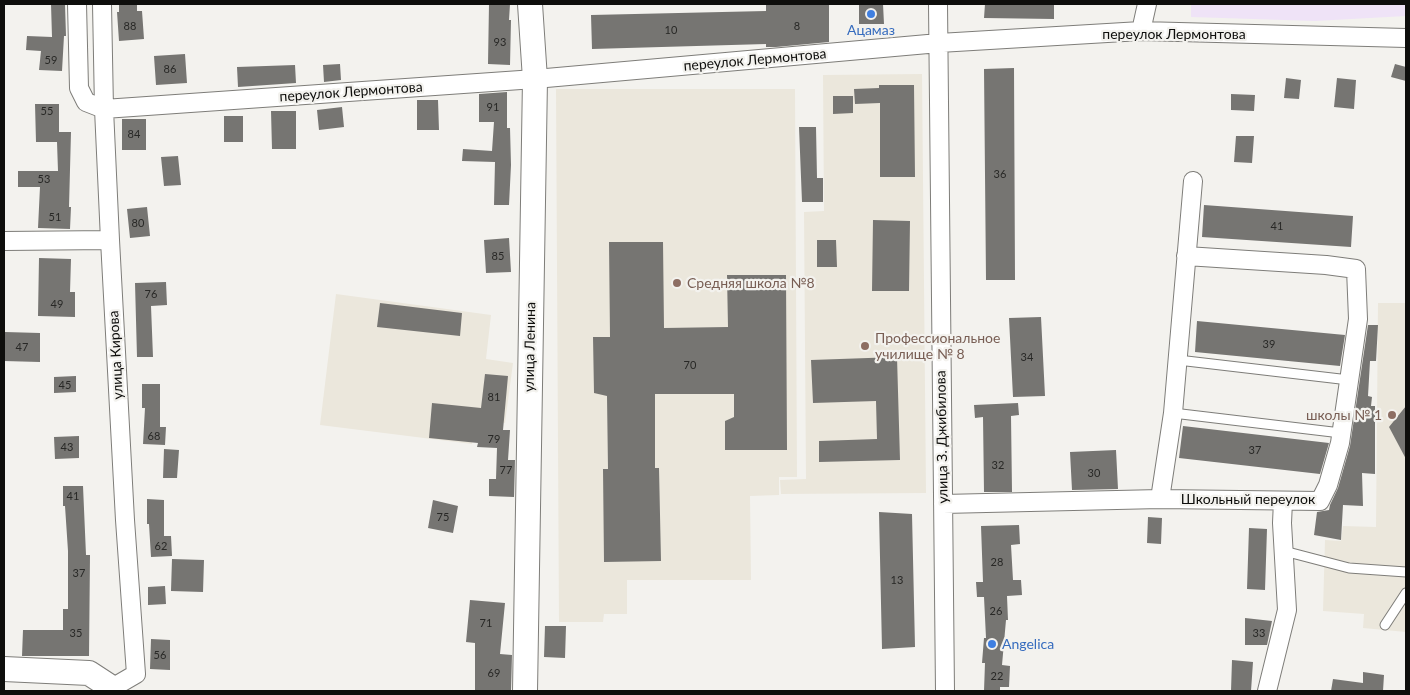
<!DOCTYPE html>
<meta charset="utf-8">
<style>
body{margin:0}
#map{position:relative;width:1410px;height:695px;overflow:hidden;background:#f3f2ee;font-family:Lato,sans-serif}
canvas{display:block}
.frame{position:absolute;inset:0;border:5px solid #0e0e0c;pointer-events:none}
</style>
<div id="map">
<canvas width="1410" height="695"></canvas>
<div class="frame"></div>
</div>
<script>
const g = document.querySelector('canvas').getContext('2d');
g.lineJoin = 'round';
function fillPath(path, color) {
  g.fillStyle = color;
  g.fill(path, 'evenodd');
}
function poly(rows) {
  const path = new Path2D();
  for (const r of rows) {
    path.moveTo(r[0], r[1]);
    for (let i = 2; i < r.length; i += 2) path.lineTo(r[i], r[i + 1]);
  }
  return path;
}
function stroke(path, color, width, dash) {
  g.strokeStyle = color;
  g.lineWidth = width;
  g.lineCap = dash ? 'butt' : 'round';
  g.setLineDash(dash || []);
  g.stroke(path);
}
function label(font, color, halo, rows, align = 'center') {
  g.font = font + ' Lato,sans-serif';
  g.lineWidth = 4.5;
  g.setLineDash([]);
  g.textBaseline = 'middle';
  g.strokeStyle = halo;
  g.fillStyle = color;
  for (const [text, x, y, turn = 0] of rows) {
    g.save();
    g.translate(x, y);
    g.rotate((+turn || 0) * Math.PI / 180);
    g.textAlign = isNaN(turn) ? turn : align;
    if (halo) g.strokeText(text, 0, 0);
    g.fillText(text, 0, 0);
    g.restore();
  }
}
fillPath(poly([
 [922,74,926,493,781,494,780,480,806,479,804,212,824,211,823,75],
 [556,89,795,89,797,477,779,477,779,495,750,496,751,580,627,580,627,614,604,614,603,622,559,622],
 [336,294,491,315,486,359,513,363,505,423,476,419,472,444,320,425],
 [1378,303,1406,303,1406,632,1363,628,1364,614,1323,611,1325,540,1341,541,1343,526,1376,527]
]), '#ebe7dc');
fillPath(poly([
 [1191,4,1406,4,1406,16,1315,21,1191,17]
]), '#efe3f7');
fillPath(poly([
 [51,4,65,4,66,36,64,36,62,71,39,70,41,51,26,50,27,36,52,37],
 [119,4,137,4,137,11,142,11,144,39,119,41,117,12,119,12],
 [489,4,510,4,509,20,511,20,510,65,488,64],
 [859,4,883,4,884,24,859,24],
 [985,4,1054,4,1054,19,984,18],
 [766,5,829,5,829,42,776,47,766,47,766,44,592,49,591,15,766,11],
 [185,54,187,83,156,85,154,56],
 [340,64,341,80,324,82,323,65],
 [1395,64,1406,67,1406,81,1391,77],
 [295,65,296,83,238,87,237,67],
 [1014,68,1015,280,986,280,984,69],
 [1286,78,1301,80,1299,99,1284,98],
 [1337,78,1356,80,1354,109,1334,107],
 [879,85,914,85,915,177,880,177,880,103,855,104,854,89,879,88],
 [507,92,507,128,510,128,511,165,509,205,494,205,495,162,462,161,463,149,492,151,494,122,479,122,479,94],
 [1231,94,1255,95,1254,111,1231,110],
 [833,96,853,96,853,113,833,114],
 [417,100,438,100,439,130,417,130],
 [35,104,59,104,59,132,71,132,69,207,71,207,70,229,38,228,40,187,18,187,18,171,58,171,57,142,36,142],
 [342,107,344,127,319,130,317,110],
 [271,111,296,111,296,149,272,149],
 [224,116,243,116,243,142,224,142],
 [122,119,146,119,146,150,122,150],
 [799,127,816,127,817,178,823,178,823,202,802,202],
 [1236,136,1254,136,1252,163,1234,162],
 [178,156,181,185,164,186,161,157],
 [1204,205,1353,216,1351,247,1202,237],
 [147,207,150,236,130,238,127,209],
 [873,220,910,221,909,291,872,291],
 [509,238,511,272,486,273,484,240],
 [817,240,836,240,837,267,817,267],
 [609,242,663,242,664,328,728,327,727,275,786,275,787,450,725,450,725,421,734,417,734,394,655,394,655,468,659,468,661,561,604,562,603,469,608,469,607,396,594,393,593,337,610,337],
 [39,258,71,259,70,292,75,292,75,317,38,316],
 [166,282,167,305,151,306,153,357,137,357,135,283],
 [380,303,462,313,460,336,377,327],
 [1041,317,1045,396,1013,397,1009,318],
 [1197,321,1345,335,1340,366,1195,352],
 [1368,325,1378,325,1376,361,1370,361,1368,396,1372,397,1371,406,1375,406,1375,474,1362,473,1363,506,1343,505,1341,540,1314,535,1317,512,1329,510,1330,505,1338,488,1350,446],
 [5,332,40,333,40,362,4,361],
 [897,357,900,460,819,462,819,441,877,439,876,401,813,403,811,360],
 [485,374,508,376,503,430,510,430,508,460,515,460,514,497,489,496,489,479,496,479,497,448,477,447,478,443,429,438,432,403,481,408],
 [76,376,76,392,54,393,54,377],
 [142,384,160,384,160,427,166,427,165,445,143,444,145,408,142,408],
 [1018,403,1019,415,1011,416,1012,492,984,492,983,417,975,418,974,405],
 [1406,406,1406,459,1389,427],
 [1183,426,1329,443,1320,474,1179,458],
 [79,436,79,458,55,459,54,437],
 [164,449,179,450,177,478,163,478],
 [1116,450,1118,489,1072,490,1070,452],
 [63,486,83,486,86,555,90,555,89,656,22,656,23,630,63,630,63,609,68,609,68,551,65,506,63,506],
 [147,499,164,500,164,536,171,536,172,556,151,557,149,524,147,524],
 [433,500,458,506,453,533,428,528],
 [879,512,912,514,915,647,882,649],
 [1148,517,1162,518,1161,544,1147,543],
 [1019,525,1020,544,1011,545,1013,580,1021,580,1022,595,1007,596,1008,620,1006,620,1002,665,1010,666,1009,687,1000,687,1000,691,984,691,985,663,982,663,984,638,986,638,984,597,977,597,976,582,983,582,981,526],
 [1249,528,1267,529,1265,590,1247,589],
 [172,559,204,560,203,592,171,591],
 [165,586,166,604,148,605,148,587],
 [470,600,505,603,500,654,512,655,511,691,475,691,475,643,466,642],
 [1245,618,1272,621,1267,645,1245,645],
 [545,626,566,626,565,658,544,657],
 [151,639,170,640,170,670,150,669],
 [1232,660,1253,662,1251,691,1231,691],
 [1363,672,1384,675,1383,691,1331,691,1333,679,1363,683]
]), '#767572');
const lane = poly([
 [1178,360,1349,380],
 [1173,413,1341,433],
 [1284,551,1349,568,1406,572],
 [1385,625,1406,593]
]);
const street = poly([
 [77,4,79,88,86,102,104,109,535,79,939,43,1141,31,1406,38],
 [102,4,104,109,110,240,125,520,136,674,112,688,112,691],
 [938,4,945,691],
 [1141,31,1147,4],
 [4,241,110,240],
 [1160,499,1173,413,1193,181],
 [943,504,1160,499,1320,501,1328,485,1340,443,1358,319,1356,269,1326,265,1186,256],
 [1267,691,1287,610,1282,523,1283,501]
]);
const secondary = poly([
 [4,669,89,673,112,688],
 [525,691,535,79,530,4]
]);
stroke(lane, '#7e7d79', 11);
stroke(street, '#7e7d79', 20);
stroke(secondary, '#7e7d79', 26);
stroke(lane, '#fff', 9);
stroke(street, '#fff', 18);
stroke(secondary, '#fff', 24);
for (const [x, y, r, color] of [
 [871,14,5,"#3f7fe0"],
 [677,283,5,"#8d6e63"],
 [865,346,5,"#8d6e63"],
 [1392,415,5,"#8d6e63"],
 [992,644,5,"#3f7fe0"]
]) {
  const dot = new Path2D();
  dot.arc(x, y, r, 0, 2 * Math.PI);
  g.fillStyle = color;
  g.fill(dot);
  stroke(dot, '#f3f2ee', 2);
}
label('11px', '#282826', null, [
 ["88",130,26],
 ["8",797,26],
 ["10",671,30],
 ["93",500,42],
 ["59",51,60],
 ["86",170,69],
 ["91",493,107],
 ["55",47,111],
 ["84",134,134],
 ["36",1000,174],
 ["53",44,179],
 ["51",55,217],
 ["80",138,223],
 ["41",1277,226],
 ["85",498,256],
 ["76",151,294],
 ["49",57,304],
 ["39",1269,344],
 ["47",22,347],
 ["34",1027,357],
 ["70",690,365],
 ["45",65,385],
 ["81",494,397],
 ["68",154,436],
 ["79",494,439],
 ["43",67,447],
 ["37",1255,450],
 ["32",998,465],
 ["77",506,470],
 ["30",1094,473],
 ["41",73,496],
 ["75",443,517],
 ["62",161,546],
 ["28",997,562],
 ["37",79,573],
 ["13",897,580],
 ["26",996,611],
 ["71",486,623],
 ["35",76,633],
 ["33",1259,633],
 ["56",160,655],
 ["69",494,673],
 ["22",997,676]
]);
label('14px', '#366cbe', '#f3f2ee', [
 ["Ацамаз",871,30],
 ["Angelica",1002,644,"left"]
]);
label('14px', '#0e0e0c', '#f3f2ee', [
 ["переулок Лермонтова",1174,34],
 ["переулок Лермонтова",755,60,-5],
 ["переулок Лермонтова",351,92,-4],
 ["улица Ленина",530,347,-89],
 ["улица Кирова",116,355,-93],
 ["улица З. Джибилова",942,437,-91],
 ["Школьный переулок",1248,499]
]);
label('14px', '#785e54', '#f3f2ee', [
 ["Средняя школа №8",687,283],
 ["Профессиональное",875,338],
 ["училище № 8",875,354],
 ["школы № 1",1382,415,"right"]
], 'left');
</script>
